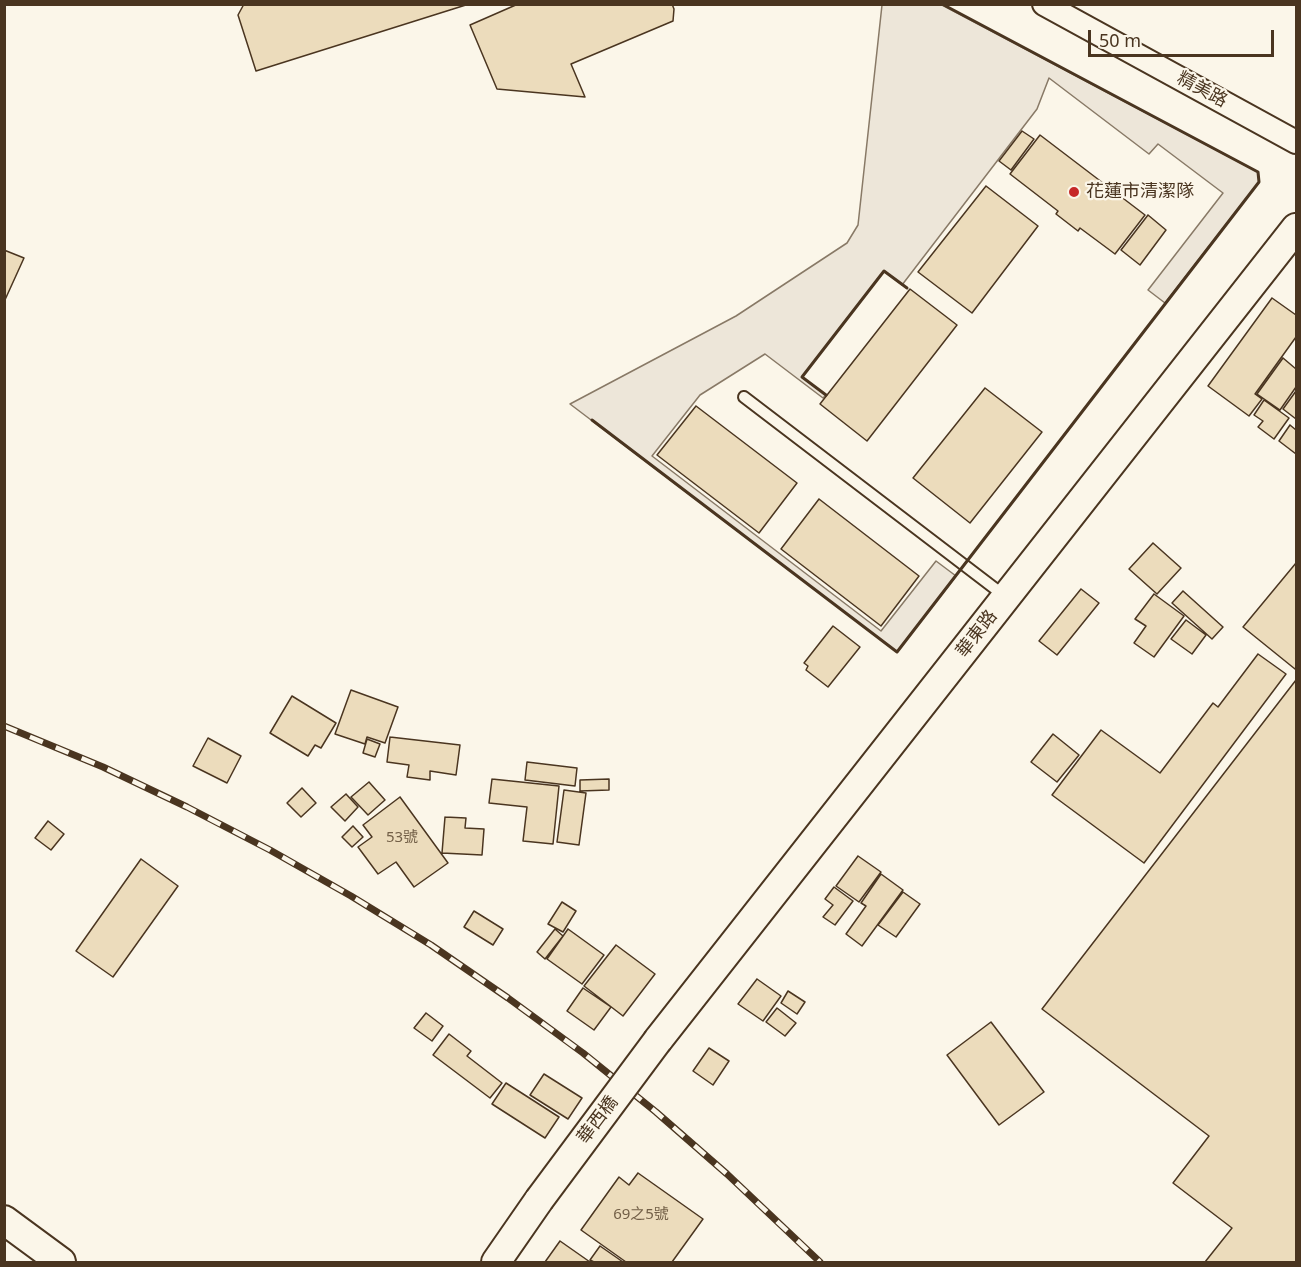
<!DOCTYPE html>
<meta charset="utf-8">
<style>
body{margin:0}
#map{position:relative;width:1301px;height:1267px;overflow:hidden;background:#fbf6e9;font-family:"Noto Sans",sans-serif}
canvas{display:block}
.frame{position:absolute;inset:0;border:6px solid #4a3520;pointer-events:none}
.scale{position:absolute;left:1088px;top:30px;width:186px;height:27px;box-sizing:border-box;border:3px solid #4a3520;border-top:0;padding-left:8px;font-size:18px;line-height:21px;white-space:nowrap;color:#4a3520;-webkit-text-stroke:4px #fbf6e9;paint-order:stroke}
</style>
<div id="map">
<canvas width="1301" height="1267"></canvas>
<div class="frame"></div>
<div class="scale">50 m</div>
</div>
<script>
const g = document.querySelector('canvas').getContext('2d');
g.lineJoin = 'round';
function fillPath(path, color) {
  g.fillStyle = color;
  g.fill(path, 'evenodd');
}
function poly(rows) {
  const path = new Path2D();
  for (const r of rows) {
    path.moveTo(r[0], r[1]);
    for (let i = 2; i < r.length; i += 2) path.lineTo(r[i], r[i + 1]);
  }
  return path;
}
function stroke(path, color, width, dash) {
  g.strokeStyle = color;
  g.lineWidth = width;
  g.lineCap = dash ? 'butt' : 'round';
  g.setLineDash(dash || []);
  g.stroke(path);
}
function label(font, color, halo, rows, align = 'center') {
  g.font = font + ' "Noto Sans","Noto Sans TC",sans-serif';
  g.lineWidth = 4.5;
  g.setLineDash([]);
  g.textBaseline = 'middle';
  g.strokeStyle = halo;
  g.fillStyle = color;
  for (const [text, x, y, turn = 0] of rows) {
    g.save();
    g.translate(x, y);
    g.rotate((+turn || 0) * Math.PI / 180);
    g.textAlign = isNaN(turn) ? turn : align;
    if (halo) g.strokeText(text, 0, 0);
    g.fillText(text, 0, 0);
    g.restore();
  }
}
const green = poly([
 [882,5,942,5,1258,172,1259,182,1165,303,1148,290,1223,193,1158,144,1149,154,1049,78,1037,109,902,285,884,271,802,377,826,395,823,398,765,354,700,395,652,456,881,631,936,561,956,576,897,652,570,404,736,316,847,243,858,225,882,5]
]);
fillPath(green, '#ede6d9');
stroke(green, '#887966', 1.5);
const building = poly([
 [244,4,469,4,256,71,238,15,244,4],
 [518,4,672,4,674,9,673,21,571,64,585,97,497,89,470,25,518,4],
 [1022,131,1034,139,1011,170,999,161,1022,131],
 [1040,135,1145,215,1115,254,1080,228,1078,231,1056,214,1058,211,1010,174,1040,135],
 [986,186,1038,226,972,313,918,272,986,186],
 [1148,215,1166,230,1140,265,1121,250,1148,215],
 [4,250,24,258,4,302,4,250],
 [910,289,957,325,867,441,820,404,910,289],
 [1272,298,1296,315,1296,337,1255,394,1262,399,1249,416,1208,386,1272,298],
 [1283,358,1296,369,1296,387,1280,410,1257,394,1283,358],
 [985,388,1042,432,970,523,913,478,985,388],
 [1296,391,1296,419,1283,409,1296,391],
 [1264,400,1289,418,1274,439,1258,427,1263,421,1254,415,1264,400],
 [696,406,797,483,759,533,657,455,696,406],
 [1290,425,1296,430,1296,454,1279,441,1290,425],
 [819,499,919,576,881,626,781,549,819,499],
 [1153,543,1181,568,1157,594,1129,569,1153,543],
 [1296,563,1296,667,1295,669,1243,627,1296,563],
 [1081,589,1099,603,1057,655,1039,641,1081,589],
 [1183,591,1223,627,1212,639,1172,603,1183,591],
 [1154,594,1184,616,1154,657,1134,643,1146,626,1135,619,1154,594],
 [1186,620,1206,635,1192,654,1171,639,1186,620],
 [833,626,860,647,828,687,806,670,808,666,804,663,833,626],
 [1258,654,1286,674,1144,863,1052,795,1101,730,1160,773,1213,703,1218,707,1258,654],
 [1296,680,1296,1262,1205,1262,1232,1228,1173,1183,1209,1136,1042,1009,1296,680],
 [351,690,398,707,385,743,367,737,365,744,335,734,351,690],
 [292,696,336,723,321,748,315,745,308,756,270,733,292,696],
 [1053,734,1079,755,1057,782,1031,762,1053,734],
 [390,737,460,745,456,775,430,771,430,780,407,777,409,765,387,762,390,737],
 [208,738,241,756,227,783,193,766,208,738],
 [367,739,380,744,375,757,363,753,367,739],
 [527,762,577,768,575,786,525,780,527,762],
 [492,779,559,786,553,844,523,841,527,807,489,803,492,779],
 [609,779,609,790,580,791,580,780,609,779],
 [369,782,385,800,368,815,351,797,369,782],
 [302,788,316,803,301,817,287,803,302,788],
 [564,790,586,793,579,845,557,842,564,790],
 [346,794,358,807,345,821,331,807,346,794],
 [400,797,448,863,414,887,396,862,378,874,358,847,372,837,363,825,400,797],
 [445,817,466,818,465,828,484,829,482,855,442,853,445,817],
 [48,821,64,834,51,850,35,838,48,821],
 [353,826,363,837,352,847,342,837,353,826],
 [858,856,881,872,859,902,836,886,858,856],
 [141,859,178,886,113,977,76,951,141,859],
 [881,874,903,890,862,946,846,934,866,906,861,903,881,874],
 [834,887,853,901,835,925,823,917,833,905,825,899,834,887],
 [903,892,920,904,896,937,878,925,903,892],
 [562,902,576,911,563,932,548,924,562,902],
 [474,911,503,929,493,945,464,927,474,911],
 [555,929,563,936,545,959,537,952,555,929],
 [568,929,604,955,582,984,547,959,568,929],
 [616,945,655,974,623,1016,584,986,616,945],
 [757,979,781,996,763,1021,738,1004,757,979],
 [583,988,611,1007,594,1030,567,1011,583,988],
 [788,991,805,1002,797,1014,781,1003,788,991],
 [777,1008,796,1023,785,1036,766,1022,777,1008],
 [426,1013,443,1026,432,1041,414,1028,426,1013],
 [991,1022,1044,1092,999,1125,947,1055,991,1022],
 [449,1034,471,1051,467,1056,502,1083,490,1098,433,1055,449,1034],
 [709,1048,729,1061,713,1085,693,1071,709,1048],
 [544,1074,582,1098,568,1119,530,1095,544,1074],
 [506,1083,559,1117,545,1138,492,1104,506,1083],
 [638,1173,703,1219,672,1262,626,1262,581,1230,619,1177,629,1185,638,1173],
 [560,1241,590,1262,545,1262,560,1241],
 [600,1246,623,1262,594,1262,590,1260,600,1246]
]);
fillPath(building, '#ecdcbc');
stroke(building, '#4a3520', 1.5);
const service = poly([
 [744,397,1006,597]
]);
const minor = poly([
 [1044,4,1296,142]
]);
const tertiary = poly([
 [658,1040,1296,228],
 [4,1220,61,1262],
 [496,1262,539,1200]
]);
stroke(service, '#4a3520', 14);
stroke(minor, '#4a3520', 26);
stroke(tertiary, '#4a3520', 32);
stroke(service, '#fbf6e9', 10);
stroke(minor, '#fbf6e9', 22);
stroke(tertiary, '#fbf6e9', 28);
const rail = poly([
 [4,726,103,767,187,807,270,850,351,896,431,945,508,998,583,1053,656,1112,727,1174,820,1262]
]);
stroke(rail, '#4a3520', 7);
stroke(rail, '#fbf6e9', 4.5, [14]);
const tertiaryBridge = poly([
 [539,1200,658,1040]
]);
stroke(tertiaryBridge, '#4a3520', 32, []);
stroke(tertiaryBridge, '#fbf6e9', 28);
stroke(poly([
 [826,395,802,377,884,271,907,288],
 [592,420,897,652,1259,182,1258,172,942,4]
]), '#4a3520', 3);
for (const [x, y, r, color] of [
 [1074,192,6,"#c62828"]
]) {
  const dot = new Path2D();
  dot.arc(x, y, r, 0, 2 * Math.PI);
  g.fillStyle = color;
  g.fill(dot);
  stroke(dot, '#fbf6e9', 2);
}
label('15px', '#725f47', null, [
 ["53號",402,838],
 ["69之5號",641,1215]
]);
label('18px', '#4a3520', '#fbf6e9', [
 ["精美路",1202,90,28],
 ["華東路",977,634,-52],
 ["華西橋",598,1120,-53]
]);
label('18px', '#4a3520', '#fbf6e9', [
 ["花蓮市清潔隊",1086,192]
], 'left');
</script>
